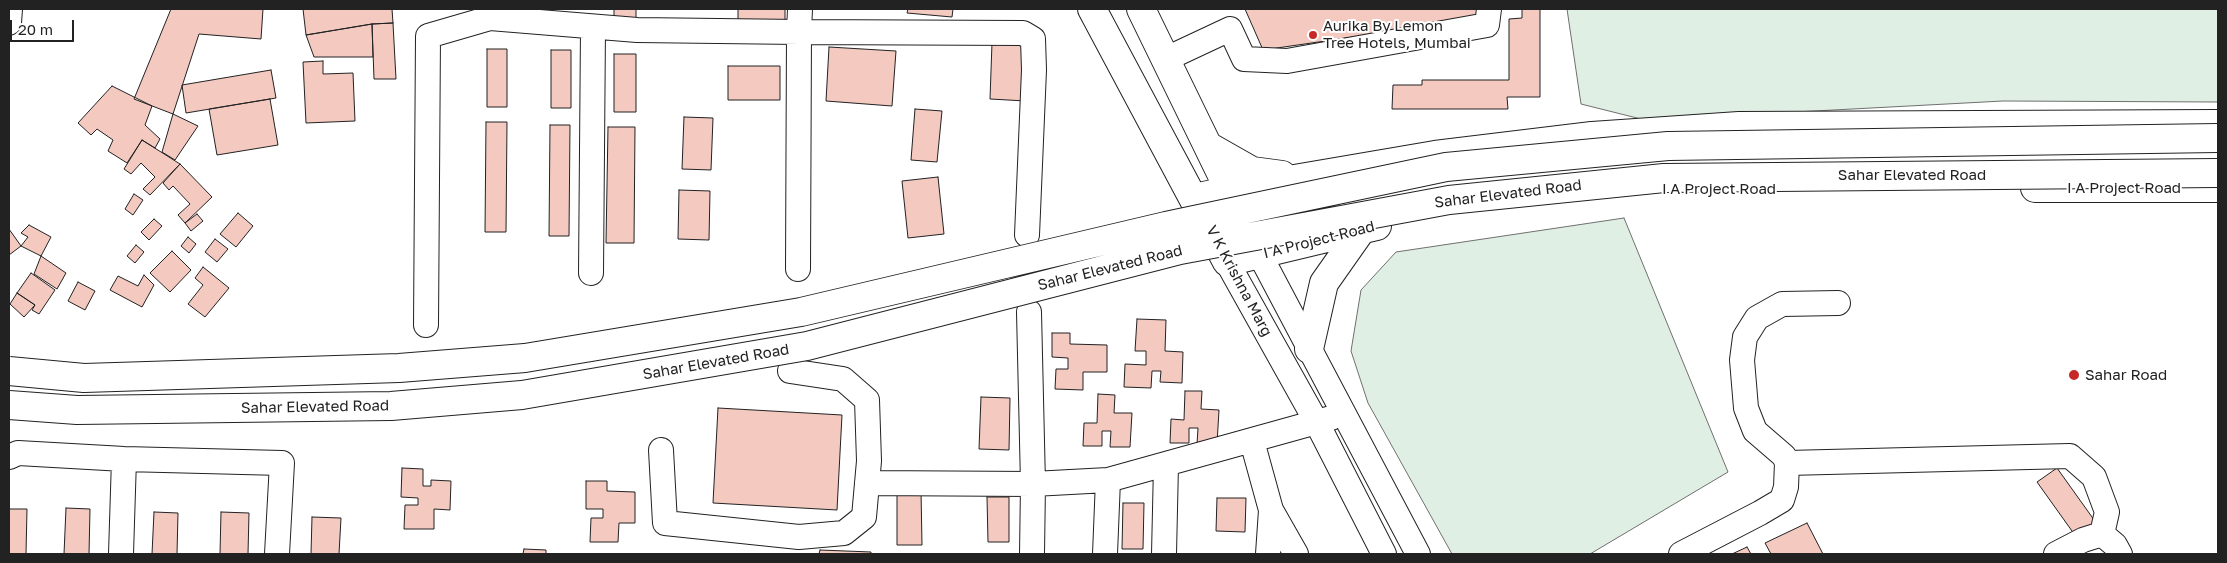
<!DOCTYPE html>
<style>
body{margin:0}
#map{position:relative;width:2227px;height:563px;overflow:hidden;background:#fff;font-family:"Golos Text",sans-serif}
canvas{display:block}
.frame{position:absolute;inset:0;border:10px solid #222;pointer-events:none}
.scale{position:absolute;left:10px;top:20px;width:64px;height:22px;box-sizing:border-box;border:2px solid #222;border-top:0;padding-left:6px;font-size:15px;line-height:18px;white-space:nowrap;color:#222;-webkit-text-stroke:4px #fff;paint-order:stroke}
</style>
<div id="map">
<canvas width="2227" height="563"></canvas>
<div class="frame"></div>
<div class="scale">20 m</div>
</div>
<script>
const g = document.querySelector('canvas').getContext('2d');
g.lineJoin = 'round';
function fillPath(path, color) {
  g.fillStyle = color;
  g.fill(path, 'evenodd');
}
function poly(rows) {
  const path = new Path2D();
  for (const r of rows) {
    path.moveTo(r[0], r[1]);
    for (let i = 2; i < r.length; i += 2) path.lineTo(r[i], r[i + 1]);
  }
  return path;
}
function stroke(path, color, width, dash) {
  g.strokeStyle = color;
  g.lineWidth = width;
  g.lineCap = dash ? 'butt' : 'round';
  g.setLineDash(dash || []);
  g.stroke(path);
}
function label(font, color, halo, rows, align = 'center') {
  g.font = font + ' "Golos Text",sans-serif';
  g.lineWidth = 4;
  g.setLineDash([]);
  g.textBaseline = 'middle';
  g.strokeStyle = halo;
  g.fillStyle = color;
  for (const [text, x, y, turn = 0] of rows) {
    g.save();
    g.translate(x, y);
    g.rotate((+turn || 0) * Math.PI / 180);
    g.textAlign = isNaN(turn) ? turn : align;
    if (halo) g.strokeText(text, 0, 0);
    g.fillText(text, 0, 0);
    g.restore();
  }
}
const green = poly([
 [1567,9,2218,9,2218,102,2003,101,1645,120,1581,104,1567,9],
 [1624,218,1728,472,1590,554,1452,554,1368,403,1351,351,1361,290,1396,252,1624,218]
]);
fillPath(green, '#e0efe3');
stroke(green, '#6f6f6f', 1);
const building = poly([
 [171,9,263,9,261,39,199,34,173,114,134,99,171,9],
 [303,9,392,9,393,23,372,24,306,35,303,9],
 [614,9,636,9,636,26,614,26,614,9],
 [738,9,785,9,785,24,738,23,738,9],
 [908,9,953,9,952,17,907,13,908,9],
 [1245,9,1478,9,1478,19,1263,50,1245,9],
 [1522,9,1540,9,1540,97,1507,97,1508,109,1392,109,1393,85,1422,85,1422,80,1509,80,1509,19,1522,18,1522,9],
 [393,23,396,79,374,79,372,24,393,23],
 [372,24,373,57,314,57,306,35,372,24],
 [992,43,1029,44,1026,101,990,99,992,43],
 [829,47,896,51,892,106,826,101,829,47],
 [487,49,507,49,507,107,487,107,487,49],
 [551,50,571,50,571,108,551,108,551,50],
 [614,54,636,54,636,112,614,112,614,54],
 [323,61,323,74,353,73,355,121,306,123,303,62,323,61],
 [728,66,780,66,780,100,728,100,728,66],
 [271,70,276,98,186,113,182,85,271,70],
 [112,86,152,106,145,125,160,139,155,148,142,140,127,163,108,151,113,140,97,129,91,135,78,123,112,86],
 [270,99,278,145,217,155,209,109,270,99],
 [915,109,942,111,937,162,911,160,915,109],
 [173,114,198,126,175,160,162,152,173,114],
 [684,117,713,118,711,170,682,169,684,117],
 [486,122,507,122,506,232,485,232,486,122],
 [550,125,570,125,569,236,549,236,550,125],
 [608,127,635,127,634,243,606,243,608,127],
 [142,140,180,164,150,195,143,189,155,177,141,163,131,174,124,169,142,140],
 [180,164,212,197,185,223,178,215,190,204,173,186,169,190,163,183,180,164],
 [938,177,944,234,908,238,902,181,938,177],
 [679,190,710,191,709,240,678,239,679,190],
 [134,194,143,200,133,215,125,209,134,194],
 [238,213,253,226,236,247,220,234,238,213],
 [197,214,203,221,191,231,185,223,197,214],
 [154,219,162,226,149,240,141,232,154,219],
 [29,225,51,237,41,256,21,246,28,237,21,233,29,225],
 [9,229,21,246,9,255,9,229],
 [188,237,196,244,189,253,181,246,188,237],
 [215,239,228,249,217,262,205,252,215,239],
 [136,245,144,252,135,263,127,256,136,245],
 [172,251,191,270,170,292,150,273,172,251],
 [41,256,66,273,57,289,34,274,41,256],
 [203,267,229,288,205,317,188,304,203,285,195,278,203,267],
 [31,273,55,290,39,314,32,310,35,305,17,293,31,273],
 [144,275,154,285,142,307,110,290,118,276,138,286,144,275],
 [78,282,95,291,85,310,68,301,78,282],
 [17,293,35,305,24,317,10,304,17,293],
 [1137,319,1166,320,1165,351,1183,352,1182,383,1160,382,1161,371,1152,371,1151,388,1124,387,1125,364,1146,365,1146,351,1135,351,1137,319],
 [1052,333,1070,333,1070,344,1107,345,1107,372,1083,372,1083,390,1055,389,1056,369,1068,369,1068,358,1052,357,1052,333],
 [1185,391,1202,391,1201,409,1219,410,1217,444,1197,444,1198,428,1189,428,1189,443,1170,443,1171,419,1184,420,1185,391],
 [1098,394,1115,395,1114,413,1132,413,1130,447,1110,447,1111,431,1102,431,1102,446,1083,446,1084,423,1097,423,1098,394],
 [981,397,1010,398,1009,450,979,449,981,397],
 [718,408,842,415,837,510,713,503,718,408],
 [402,468,423,469,423,486,431,486,431,480,451,481,450,510,434,509,434,529,404,529,405,505,418,505,418,498,401,497,402,468],
 [2057,468,2097,524,2077,538,2037,482,2057,468],
 [586,481,607,481,607,491,635,492,635,523,619,523,618,542,590,542,591,518,603,518,603,509,586,509,586,481],
 [897,490,921,490,922,545,897,545,897,490],
 [987,497,1009,497,1009,542,988,542,987,497],
 [1217,498,1246,498,1245,532,1216,531,1217,498],
 [1123,503,1144,503,1143,549,1122,549,1123,503],
 [66,508,90,509,89,554,64,554,66,508],
 [9,509,27,509,26,554,9,554,9,509],
 [154,512,178,513,177,554,152,554,154,512],
 [221,512,249,513,248,554,220,554,221,512],
 [312,517,341,518,339,554,311,554,312,517],
 [1807,523,1823,554,1771,554,1765,543,1807,523],
 [1747,547,1751,554,1732,554,1747,547],
 [524,549,546,550,546,554,523,554,524,549],
 [820,550,871,552,871,554,819,554,820,550]
]);
fillPath(building, '#f3c9c0');
stroke(building, '#222', 1);
const minor = poly([
 [9,23,10,9],
 [1166,59,1230,29,1244,59,1287,61,1487,25,1489,9],
 [1260,255,1418,554],
 [1227,262,1317,423,1384,554],
 [798,269,799,32,1023,33,1033,39,1034,70,1027,235],
 [591,273,593,28],
 [1029,312,1033,484,1032,554],
 [426,325,428,36,490,18,637,30,799,32,800,9],
 [1252,441,1271,510,1268,554],
 [661,450,665,523,799,537,844,533,864,517,869,461,867,400,843,379,790,371],
 [9,457,18,453,124,459,282,463,277,554],
 [1787,463,2070,456,2094,477,2107,512,2102,534],
 [867,483,1033,484,1108,480],
 [1271,510,1296,554],
 [121,554,124,459],
 [1105,554,1108,480,1331,418],
 [1164,554,1166,465],
 [1681,554,1760,513,1782,500,1786,487,1787,463,1784,456,1755,431,1746,408,1742,360,1745,337,1757,318,1782,304,1838,303],
 [2056,554,2083,540,2102,534,2115,545,2120,554]
]);
const major = poly([
 [1092,9,1227,262,1377,226],
 [1141,9,1237,206],
 [1208,146,1252,171,1282,175],
 [2035,188,2218,188],
 [1195,198,1230,190,1435,155,1592,136,1739,126,2218,124],
 [1309,349,1324,283,1362,229]
]);
stroke(minor, '#222', 26);
stroke(major, '#222', 30);
stroke(minor, '#fff', 24);
stroke(major, '#fff', 28);
const majorBridge = poly([
 [9,371,84,378,399,368,525,358,801,312,1166,226,1446,167,1668,146,2218,138],
 [9,405,77,410,391,406,522,395,807,346,1180,250,1449,200,1664,178,2218,173]
]);
stroke(majorBridge, '#222', 30, []);
stroke(majorBridge, '#fff', 28);
for (const [x, y, r, color] of [
 [1313,35,5,"#c62828"],
 [2074,375,6,"#c62828"]
]) {
  const dot = new Path2D();
  dot.arc(x, y, r, 0, 2 * Math.PI);
  g.fillStyle = color;
  g.fill(dot);
  stroke(dot, '#fff', 2);
}
label('15px', '#222', '#fff', [
 ["Aurika By Lemon",1323,26],
 ["Tree Hotels, Mumbai",1323,43],
 ["Sahar Road",2085,375]
], 'left');
label('15px', '#222', '#fff', [
 ["Sahar Elevated Road",1912,175],
 ["I A Project Road",2124,188],
 ["I A Project Road",1719,189],
 ["Sahar Elevated Road",1508,194,-7],
 ["I A Project Road",1319,240,-14],
 ["Sahar Elevated Road",1110,268,-14],
 ["V K Krishna Marg",1239,281,62],
 ["Sahar Elevated Road",716,362,-10],
 ["Sahar Elevated Road",315,407,-1]
]);
</script>
